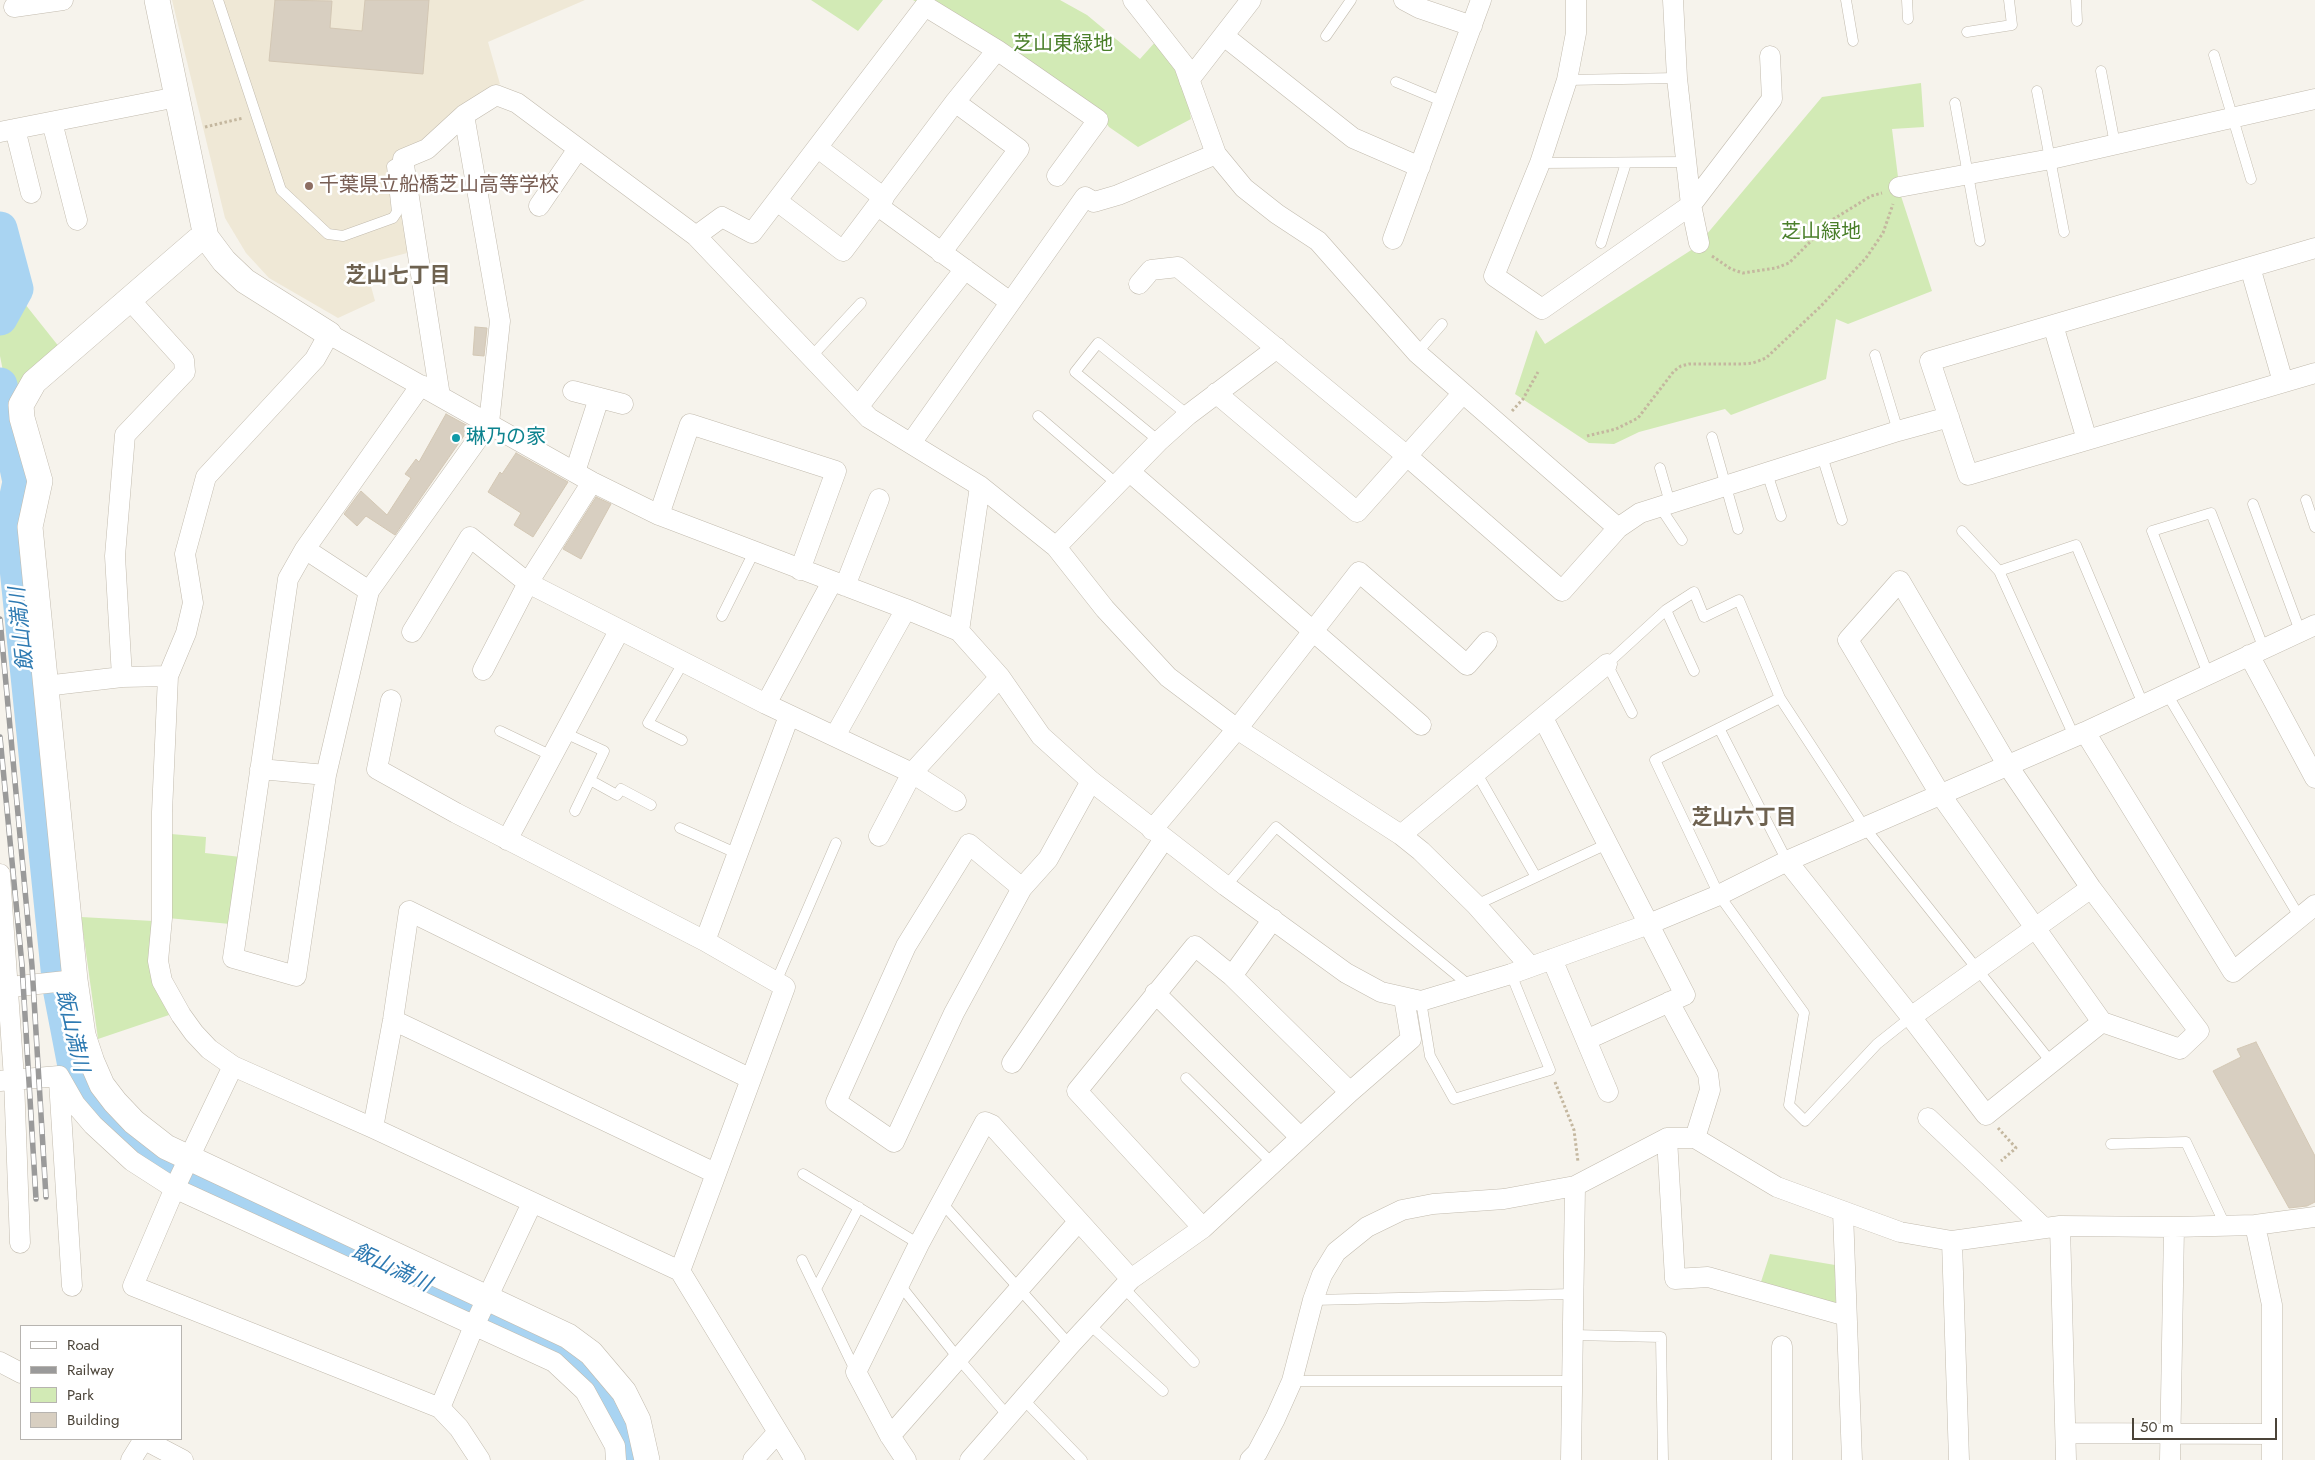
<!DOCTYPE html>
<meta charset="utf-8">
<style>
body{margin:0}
#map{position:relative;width:2315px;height:1460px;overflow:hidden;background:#f6f3ec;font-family:Jost,sans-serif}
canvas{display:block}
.legend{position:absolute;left:20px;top:1325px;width:162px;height:115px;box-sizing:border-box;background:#fff;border:1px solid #b7b4b0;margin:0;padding:6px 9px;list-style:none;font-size:15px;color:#4b4439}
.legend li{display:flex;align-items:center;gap:10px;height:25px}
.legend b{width:25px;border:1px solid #b7b4b0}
.scale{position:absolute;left:2132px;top:1418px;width:145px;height:22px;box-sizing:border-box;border:2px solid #4b4439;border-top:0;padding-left:6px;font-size:15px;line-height:18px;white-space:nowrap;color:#4b4439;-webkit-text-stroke:4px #fff;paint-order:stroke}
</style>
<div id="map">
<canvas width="2315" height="1460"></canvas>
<ul class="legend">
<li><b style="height:6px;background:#fff"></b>Road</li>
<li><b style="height:6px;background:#9a9a9a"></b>Railway</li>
<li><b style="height:14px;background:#d2eab5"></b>Park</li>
<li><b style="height:14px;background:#d8cfc1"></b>Building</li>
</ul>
<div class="scale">50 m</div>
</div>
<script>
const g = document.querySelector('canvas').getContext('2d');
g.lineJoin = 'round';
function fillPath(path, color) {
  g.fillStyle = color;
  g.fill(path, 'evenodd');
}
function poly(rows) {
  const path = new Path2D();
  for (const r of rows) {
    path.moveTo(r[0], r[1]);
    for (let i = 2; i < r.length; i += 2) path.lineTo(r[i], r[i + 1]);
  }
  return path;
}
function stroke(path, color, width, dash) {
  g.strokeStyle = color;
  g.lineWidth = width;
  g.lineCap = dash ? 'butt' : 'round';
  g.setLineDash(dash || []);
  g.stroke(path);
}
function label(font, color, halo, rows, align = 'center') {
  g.font = font + ' Jost,"Noto Sans JP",sans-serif';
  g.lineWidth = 5;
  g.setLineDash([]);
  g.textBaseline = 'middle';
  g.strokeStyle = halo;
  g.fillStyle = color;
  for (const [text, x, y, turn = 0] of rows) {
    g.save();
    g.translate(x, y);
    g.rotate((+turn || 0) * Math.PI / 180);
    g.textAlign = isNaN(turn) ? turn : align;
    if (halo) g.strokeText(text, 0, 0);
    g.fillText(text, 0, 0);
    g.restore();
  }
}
fillPath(poly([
 [172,0,585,0,488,42,500,84,475,97,424,144,397,154,411,252,365,264,375,301,338,318,269,278,246,253,225,218]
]), '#efe8d6');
fillPath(poly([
 [811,0,883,0,858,31],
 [913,0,1060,0,1087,15,1140,59,1157,40,1185,83,1191,119,1138,147,1109,127,1101,116],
 [1921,83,1924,127,1892,129,1900,193,1932,291,1848,324,1836,319,1826,379,1731,415,1725,409,1639,432,1614,444,1589,443,1515,394,1536,330,1545,344,1696,247,1822,97],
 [21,299,60,348,8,396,0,356,0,334],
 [171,834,206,837,205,853,241,857,230,924,168,918],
 [81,917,153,921,165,1005,169,1015,98,1039],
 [1770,1254,1835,1265,1836,1306,1759,1288]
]), '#d2eab5');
stroke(poly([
 [0,229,16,289,0,318],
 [0,385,20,482,12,519,60,988,75,1066,87,1091,120,1131,139,1148,160,1162,538,1337,581,1363,610,1401,621,1424,631,1460]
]), '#a9d4f2', 35);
const building = poly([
 [275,0,332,1,330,28,362,31,365,0,429,0,423,74,269,61,275,0],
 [475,327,487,328,484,356,473,355,475,327],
 [446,414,470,427,395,535,366,516,357,526,344,514,357,496,361,491,387,515,411,478,405,474,416,459,419,462,446,414],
 [516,453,568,482,533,537,514,525,521,513,488,492,500,472,502,474,516,453],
 [596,497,611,504,581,559,563,549,596,497],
 [2256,1042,2315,1156,2315,1202,2307,1206,2289,1208,2213,1071,2241,1057,2237,1049,2256,1042]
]);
fillPath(building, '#d8cfc1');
stroke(building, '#d3c7b4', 1);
const service = poly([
 [218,0,281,190,328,234,343,236,393,218,397,212,392,166,403,159],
 [1846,0,1853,41],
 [1907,0,1908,19],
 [2076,0,2077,21],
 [1967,32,2012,25,2009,0],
 [1326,36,1351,0],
 [2214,55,2251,179],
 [2101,71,2115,144],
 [1567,80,1677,78],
 [1396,82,1444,102],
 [2037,91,2064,232],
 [1955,103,1980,241],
 [1540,163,1687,162],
 [1601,243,1626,163],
 [1417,353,1442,324],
 [1875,355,1898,431],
 [811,357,861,303],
 [1038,416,1117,484],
 [1712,437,1738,529],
 [1159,441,1075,372,1098,343,1188,415],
 [1822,456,1842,520],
 [1660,468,1670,503],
 [1767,473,1781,516],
 [2306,500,2315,527],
 [2253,504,2300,631],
 [1660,507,1682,540],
 [1962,531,1999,571],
 [1666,610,1694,671],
 [722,616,754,552],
 [2208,674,2152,531,2211,513,2264,649],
 [2167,694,2300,918],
 [1780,698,1655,760,1719,895,1804,1013,1789,1105,1805,1121,1877,1044,1911,1017],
 [1632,713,1607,664,1666,610,1694,592,1704,617,1739,600,1780,698,1865,828,2051,1062],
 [1719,728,1787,861],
 [500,731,552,756],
 [565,733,604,751,575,811],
 [2074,736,1999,571,2076,545,2143,704],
 [682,740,648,723,683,663],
 [1476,772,1536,877],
 [590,780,617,795,621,789,651,805],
 [680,828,738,854],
 [1226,886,1276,827,1470,986],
 [1476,905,1607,844],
 [776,982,836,843],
 [1421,1001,1430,1056,1454,1099,1550,1070,1511,974],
 [1186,1078,1273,1164],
 [2111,1144,2186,1142,2225,1225],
 [803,1174,919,1244],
 [941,1202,1070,1345],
 [802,1260,856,1372],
 [900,1285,958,1358,1008,1416],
 [1123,1287,1194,1362],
 [816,1289,859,1207],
 [1313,1300,1572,1294],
 [1090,1325,1163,1391],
 [1573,1335,1661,1337,1663,1460],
 [1292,1381,1572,1381],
 [1023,1399,1082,1460]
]);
const minor = poly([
 [1133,0,1184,65,1216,154,1244,188,1277,214,1318,241,1417,353,1618,528],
 [1404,0,1419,8,1472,26],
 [1576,0,1576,33,1567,80,1540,163,1494,276,1542,309,1691,205,1772,99,1770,56],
 [1673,0,1677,78,1691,205,1699,243],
 [14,7,63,0],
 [1224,36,1353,138,1420,167],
 [1189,80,1251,0],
 [52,122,77,220],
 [15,129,31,193],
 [0,132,177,97],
 [818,148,884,198],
 [1899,187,2051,159,2315,99],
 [777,201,843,251,955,102,997,50],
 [539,206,578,149],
 [878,206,1010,302],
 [696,236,722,217,752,233,925,6,997,50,1098,120,1057,176],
 [1393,239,1481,0],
 [2315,248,1930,361,1968,475,2315,373],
 [941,253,1019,149,955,102],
 [2250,267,2283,382],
 [1139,284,1151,270,1178,267,1407,456,1562,591,1618,528,1640,513,1898,431,1949,417],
 [2053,325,2087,440],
 [421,385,305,549,288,579,233,958,296,976,326,775,369,591,489,423,500,321,464,115],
 [573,391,623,404],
 [1216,393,1357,512,1463,393],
 [440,396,403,159,427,149,464,115,496,95,517,103,696,236,869,418,980,486,1056,547,1105,609,1168,677,1237,729,1401,835,1421,851,1476,905,1530,966],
 [858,407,965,269],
 [911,443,1085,197,1094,202,1118,195,1216,154],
 [575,472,599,398],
 [1130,472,1421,725],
 [659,515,690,424,836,471,800,570],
 [1056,547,1159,441,1188,415,1277,348],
 [305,549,369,591],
 [1900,581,2008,766,2091,888,2199,1031,2180,1049,2102,1022,1940,794,1848,640,1900,581],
 [845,586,879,499],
 [959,631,980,486],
 [412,632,470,537,528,583,766,704,912,773,956,801],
 [2249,655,2315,778],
 [483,670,528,583,592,482],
 [122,677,115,556,125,435,185,372,184,360,129,299],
 [45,686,122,677,168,676],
 [391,700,377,769,456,813,705,941,785,987,680,1271],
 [766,704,832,582],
 [1543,718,1685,995,1586,1040],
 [2085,732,2233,972,2315,905],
 [835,736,906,609],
 [260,769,326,775],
 [1152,830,1237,729,1359,572,1467,665,1487,642],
 [1401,835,1607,664],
 [879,836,912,773,1000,677],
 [507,840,619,631],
 [1787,861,1911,1017,1986,1115,2102,1022],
 [0,874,14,1079,20,1243],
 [1022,888,969,844,906,946,836,1102,894,1142,954,1013,1022,888,1048,859,1091,781],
 [705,941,789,716],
 [1552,959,1608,1092],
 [1232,976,1273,919],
 [0,988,75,980],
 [1155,993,1300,1137],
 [1669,1002,1708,1074,1710,1090,1695,1138],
 [1911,1017,2091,888],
 [393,1020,715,1173],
 [1012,1063,1164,839],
 [233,1066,177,1183,133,1286,440,1408,459,1428,480,1460],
 [0,1081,59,1076,75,1104,93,1125,132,1161,174,1188,554,1362,585,1391,615,1446,616,1460],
 [59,1081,72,1286],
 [1928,1118,2043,1227],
 [373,1128,393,1020,409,911,751,1079],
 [1667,1138,1675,1279,1708,1277,1846,1316],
 [1843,1212,1852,1460],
 [2255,1225,2272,1305,2272,1460],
 [2060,1226,2066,1460],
 [1203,1228,1077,1091,1195,946,1232,976,1350,1092],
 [1952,1241,1959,1460],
 [0,1362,21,1373],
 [440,1408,474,1326,532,1203],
 [2066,1433,2272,1434],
 [890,1436,1078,1222],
 [143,1439,183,1460],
 [131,1460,144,1439],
 [753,1460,778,1432],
 [795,1460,680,1271,373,1128,233,1066,209,1049,194,1033,181,1015,162,981,158,961,162,918,162,812,168,676,186,633,193,603,185,554,206,477,315,359,329,334,592,482,659,515,906,609,959,631,1000,677,1041,736,1091,781,1226,886,1346,973,1381,992,1421,1001,1511,974,1649,924,1719,895,1787,861,2085,732,2315,625],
 [906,1460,890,1436,856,1372,919,1244,985,1122,992,1125,1131,1279],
 [970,1460,1070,1345,1131,1279,1203,1228,1350,1092,1411,1039,1404,998],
 [1250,1460,1257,1453,1275,1419,1292,1381,1313,1300,1322,1275,1336,1252,1367,1227,1402,1210,1433,1204,1504,1199,1575,1186,1667,1138,1695,1138,1777,1187,1900,1232,1952,1241,2060,1226,2174,1227,2255,1225,2315,1217],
 [1571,1460,1575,1186],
 [1782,1460,1782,1346],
 [2170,1460,2174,1227]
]);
const tertiary = poly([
 [157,0,206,237,224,261,245,281,329,334],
 [206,237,197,241,34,382,21,405,22,418,40,481,30,527,75,980,83,1035,92,1062,102,1085,115,1102,134,1122,166,1147,568,1336,591,1353,624,1392,638,1420,647,1460]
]);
stroke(service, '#c2bbae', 11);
stroke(minor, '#c2bbae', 21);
stroke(tertiary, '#c2bbae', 26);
stroke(poly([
 [205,127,243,118],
 [1712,256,1731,269,1743,273,1776,268,1789,263,1832,220,1871,196,1882,193],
 [1512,411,1523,399,1538,372],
 [1587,436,1616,429,1638,418,1674,371,1681,366,1689,364,1742,364,1753,363,1766,358,1821,306,1866,258,1883,233,1893,204],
 [1555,1082,1574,1130,1578,1162],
 [1998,1128,2016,1148,2001,1161]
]), '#c4b79f', 3, [2.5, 2.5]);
stroke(service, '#fff', 10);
stroke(minor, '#fff', 20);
stroke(tertiary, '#fff', 25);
const rail = poly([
 [0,619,32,966,46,1197],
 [0,737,22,965,36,1199]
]);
stroke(rail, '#9a9a9a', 5.5);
stroke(rail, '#fff', 4, [11]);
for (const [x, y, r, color] of [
 [309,186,5,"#8d6e63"],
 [456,438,5,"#0f9aa8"]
]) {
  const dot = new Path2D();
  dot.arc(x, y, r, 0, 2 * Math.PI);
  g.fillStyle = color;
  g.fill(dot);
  stroke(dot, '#fff', 2);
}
label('20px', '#4a7f2a', '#fff', [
 ["芝山東緑地",1063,45],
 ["芝山緑地",1821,233]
]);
label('20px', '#785e54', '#fff', [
 ["千葉県立船橋芝山高等学校",319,186]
], 'left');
label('20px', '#0d838f', '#fff', [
 ["琳乃の家",466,438]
], 'left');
label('bold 21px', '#6e6250', '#fff', [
 ["芝山七丁目",398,277],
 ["芝山六丁目",1744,819]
]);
label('italic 21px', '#2e7ab2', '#fff', [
 ["飯山満川",23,629,-96],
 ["飯山満川",71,1031,77],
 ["飯山満川",391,1269,25]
]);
</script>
